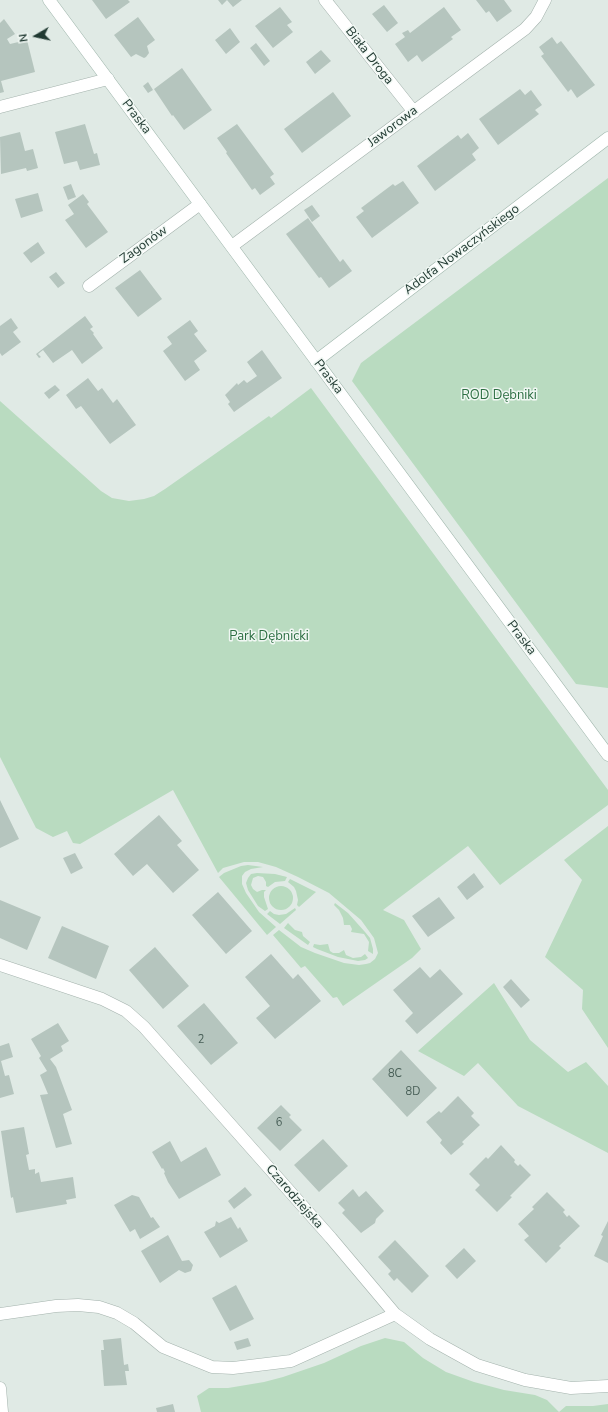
<!DOCTYPE html>
<meta charset="utf-8">
<style>
body{margin:0}
#map{position:relative;width:608px;height:1412px;overflow:hidden;background:#e0eae5;font-family:"Nunito Sans",sans-serif}
canvas{display:block}
.north{position:absolute;left:16px;top:16px;width:40px;height:40px;-webkit-text-stroke:3px #f0f7f3;paint-order:stroke;rotate:261deg;font-size:11px;font-weight:700;line-height:16px;text-align:center;color:#213a32}
.north::after{content:'';display:block;margin:auto;width:14px;height:18px;background:#213a32;clip-path:polygon(50% 0,100% 100%,50% 72%,0 100%)}
</style>
<div id="map">
<canvas width="608" height="1412"></canvas>
<div class="north">N</div>
</div>
<script>
const g = document.querySelector('canvas').getContext('2d');
g.lineJoin = 'round';
function fillPath(path, color) {
  g.fillStyle = color;
  g.fill(path, 'evenodd');
}
function poly(rows) {
  const path = new Path2D();
  for (const r of rows) {
    if (r.length === 3) {
      path.moveTo(r[0] + r[2], r[1]);
      path.arc(r[0], r[1], r[2], 0, 2 * Math.PI);
      continue;
    }
    path.moveTo(r[0], r[1]);
    for (let i = 2; i < r.length; i += 2) path.lineTo(r[i], r[i + 1]);
  }
  return path;
}
function stroke(path, color, width, dash) {
  g.strokeStyle = color;
  g.lineWidth = width;
  g.lineCap = dash ? 'butt' : 'round';
  g.setLineDash(dash || []);
  g.stroke(path);
}
function label(font, color, halo, rows, align = 'center') {
  g.font = font + ' "Nunito Sans",sans-serif';
  g.lineWidth = 3;
  g.setLineDash([]);
  g.textBaseline = 'middle';
  g.strokeStyle = halo;
  g.fillStyle = color;
  for (const [text, x, y, turn = 0] of rows) {
    g.save();
    g.translate(x, y);
    g.rotate((+turn || 0) * Math.PI / 180);
    g.textAlign = isNaN(turn) ? turn : align;
    if (halo) g.strokeText(text, 0, 0);
    g.fillText(text, 0, 0);
    g.restore();
  }
}
fillPath(poly([
 [608,178,608,688,576,684,352,381,361,363],
 [311,388,608,790,608,805,500,885,468,846,383,910,404,920,421,949,412,958,343,1006,337,997,333,998,305,966,301,968,273,935,279,930,301,947,315,953,344,963,359,965,366,964,370,963,375,959,378,953,374,938,361,920,329,893,298,877,276,867,258,862,244,862,223,868,218,873,173,790,80,844,73,843,67,831,53,837,36,828,0,757,0,401,101,491,112,498,129,501,144,499,154,496,165,489,269,416,271,418],
 [608,826,608,1048,582,1009,583,990,545,957,582,880,564,860],
 [248,865,263,867,251,869,245,872,242,876,242,884,246,893,259,912,276,927,267,935,219,877,224,873,241,866],
 [257,873,275,874,287,877,285,881,275,882,268,887,266,886,266,882,263,877,258,876,253,878,251,885,253,889,257,892,262,890,266,890,264,892,264,897,268,909,265,911,258,906,248,890,246,883,248,878,251,874],
 [290,879,316,892,299,907,297,905,298,900,296,891,294,887,288,882],
 [281,898,12],
 [335,903,348,913,365,932,370,938,373,949,373,954,368,951,369,942,364,934,351,932,352,929,350,925,344,925,343,918,339,910,334,905],
 [295,908,296,910,280,924,267,914,270,911,274,914,279,915,286,914],
 [288,923,295,930,302,932,303,936,310,942,308,945,284,928],
 [314,944,320,945,328,944,330,951,333,953,339,953,344,950,346,955,353,958,361,957,365,954,368,958,365,960,358,961,338,957,317,949,313,947],
 [494,983,530,1040,568,1072,586,1062,608,1086,608,1153,518,1106,478,1063,464,1076,418,1051],
 [385,1338,404,1342,423,1358,446,1372,474,1382,504,1390,535,1395,547,1400,559,1412,566,1406,593,1406,608,1404,608,1412,201,1412,197,1396,209,1388,228,1388,264,1382,283,1377,324,1363,361,1346]
]), '#b9dbc0');
fillPath(poly([
 [92,0,128,0,130,2,106,19],
 [218,0,242,0,233,7,227,0,222,5],
 [476,0,504,0,512,11,497,22,489,11,486,13],
 [384,5,398,23,387,32,372,14],
 [280,7,292,22,287,25,293,32,273,48,255,26],
 [444,7,461,30,451,37,453,39,422,62,417,55,408,62,395,44,405,37,402,33,408,30,410,33],
 [138,17,155,40,147,46,149,53,146,57,144,58,136,54,131,57,114,35],
 [4,19,15,34,7,39,10,44,27,40,35,72,1,81,4,92,0,93,0,23],
 [230,28,240,42,226,54,215,40],
 [552,37,557,44,561,41,595,85,577,98,571,89,568,92,541,56,544,54,539,47],
 [256,43,270,61,264,66,250,48],
 [321,50,331,61,315,74,306,62],
 [182,68,212,110,184,130,173,115,172,116,154,89],
 [148,82,153,90,148,93,143,86],
 [520,89,525,95,531,90,542,105,535,110,539,114,498,145,479,119],
 [333,92,351,116,302,153,284,129],
 [85,124,94,154,97,153,100,165,80,170,77,161,64,164,55,132],
 [237,124,274,174,270,177,275,184,260,195,255,188,252,190,226,153,227,152,217,138],
 [20,132,25,151,33,149,38,168,27,171,26,168,1,174,0,137],
 [468,133,479,148,472,154,476,160,435,191,417,166,458,135,461,139],
 [403,181,419,203,372,238,356,217,364,211,361,208,393,184,395,186],
 [71,184,76,197,68,200,63,187],
 [38,193,43,211,21,218,15,199],
 [83,194,89,202,87,204,108,232,86,248,65,220,74,214,68,205],
 [312,205,320,216,312,222,304,210],
 [308,218,340,262,343,259,352,271,329,288,321,277,319,278,286,234],
 [38,242,45,253,31,263,23,253],
 [140,270,162,299,138,317,115,288],
 [56,272,65,283,58,288,49,277],
 [85,316,93,327,90,329,94,333,93,334,103,348,82,364,72,350,53,363,43,350,38,354,41,357,39,358,36,354],
 [11,318,18,328,13,332,21,342,2,356,0,353,0,326],
 [190,320,198,331,194,334,207,351,194,361,200,370,185,381,163,351,172,344,167,337],
 [262,350,282,378,234,412,228,404,230,402,225,395,237,383,238,385,244,380,247,383,257,376,247,362],
 [88,378,98,391,102,388,113,403,117,399,136,425,110,444,81,406,76,409,66,395],
 [55,385,60,390,49,399,44,393],
 [0,800,19,839,0,848],
 [159,815,182,841,177,845,199,870,173,893,147,864,133,876,114,854],
 [75,853,83,868,71,874,63,858],
 [474,873,484,887,467,900,457,887],
 [218,892,252,931,226,954,192,915],
 [439,897,455,918,428,937,412,916],
 [0,900,41,917,27,950,0,938],
 [62,926,109,946,96,979,48,958],
 [155,947,189,986,163,1009,129,970],
 [271,954,293,979,298,974,321,1001,275,1039,256,1018,270,1006,245,977],
 [420,967,430,978,440,969,463,994,417,1034,405,1021,413,1013,393,990],
 [511,979,530,1000,521,1008,503,987],
 [204,1003,238,1043,211,1065,177,1026],
 [58,1023,69,1041,61,1046,63,1051,50,1059,56,1067,72,1110,63,1114,72,1144,56,1148,40,1095,48,1094,40,1075,47,1071,39,1058,41,1056,31,1039],
 [9,1043,13,1057,1,1061,5,1076,9,1075,14,1094,0,1098,0,1046],
 [401,1050,437,1088,407,1117,372,1079],
 [458,1096,474,1113,471,1116,480,1125,462,1142,464,1144,451,1155,440,1143,442,1140,426,1122,439,1111,441,1113],
 [281,1105,291,1115,289,1117,302,1130,280,1151,257,1128],
 [24,1127,29,1154,26,1155,29,1170,35,1169,35,1174,39,1172,41,1182,73,1177,76,1198,66,1200,67,1204,16,1213,13,1197,11,1198,1,1131],
 [323,1139,348,1166,319,1192,294,1165],
 [170,1141,181,1162,206,1147,221,1175,179,1199,168,1182,164,1173,165,1172,163,1168,162,1169,152,1152],
 [501,1145,515,1160,514,1162,518,1166,520,1164,531,1175,510,1196,512,1197,497,1212,475,1190,480,1185,469,1174,486,1157,488,1159],
 [245,1187,252,1195,234,1209,228,1201],
 [353,1189,359,1197,366,1191,384,1211,376,1219,375,1223,361,1233,342,1213,345,1210,338,1203],
 [547,1192,565,1210,563,1212,567,1217,569,1215,580,1226,559,1246,561,1248,546,1263,524,1240,529,1236,518,1224,534,1209,532,1207],
 [132,1195,139,1197,151,1218,153,1217,160,1227,140,1239,135,1229,130,1232,114,1205],
 [231,1217,238,1229,240,1227,248,1241,220,1258,204,1232,215,1226,216,1221,219,1223],
 [608,1221,608,1263,594,1256,603,1236,601,1235],
 [168,1235,182,1261,189,1260,193,1265,191,1271,185,1273,179,1270,160,1283,141,1251],
 [395,1240,429,1276,412,1293,397,1278,394,1281,388,1274,391,1271,378,1257],
 [464,1248,476,1261,457,1279,445,1266],
 [236,1285,254,1319,230,1331,212,1298],
 [121,1338,124,1365,128,1364,129,1371,125,1371,127,1385,104,1386,101,1350,104,1350,103,1340],
 [248,1338,251,1346,237,1350,234,1342],
 [173,1404,175,1412,157,1412,156,1408]
]), '#b5c5be');
const street = poly([
 [325,0,414,112],
 [0,107,108,79],
 [232,246,525,29,536,17,545,0],
 [89,286,200,204],
 [0,965,102,999,126,1011,144,1027,331,1238,395,1314,430,1339,477,1365,525,1380,571,1388,608,1386],
 [0,1314,56,1306,78,1305,99,1307,117,1313,134,1323,163,1347,212,1367,233,1368,291,1361,395,1314],
 [0,1388,2,1412]
]);
const secondary = poly([
 [49,0,608,755],
 [316,361,608,138]
]);
stroke(street, '#a3b2ac', 13);
stroke(secondary, '#9fb6ac', 13);
stroke(street, '#fff', 12);
stroke(secondary, '#fff', 12);
label('11px', '#465d55', null, [
 ["2",201,1040],
 ["8C",395,1074],
 ["8D",413,1092],
 ["6",279,1123]
]);
label('13px', '#213a32', '#f0f7f3', [
 ["Biała Droga",369,56,52],
 ["Praska",136,117,53],
 ["Jaworowa",393,127,-37],
 ["Zagonów",144,245,-36],
 ["Adolfa Nowaczyńskiego",462,250,-37],
 ["Praska",328,377,53],
 ["Praska",521,638,53],
 ["Czarodziejska",294,1197,49]
]);
label('13px', '#2d6f43', '#f0f7f3', [
 ["ROD Dębniki",499,396],
 ["Park Dębnicki",269,637]
]);
</script>
